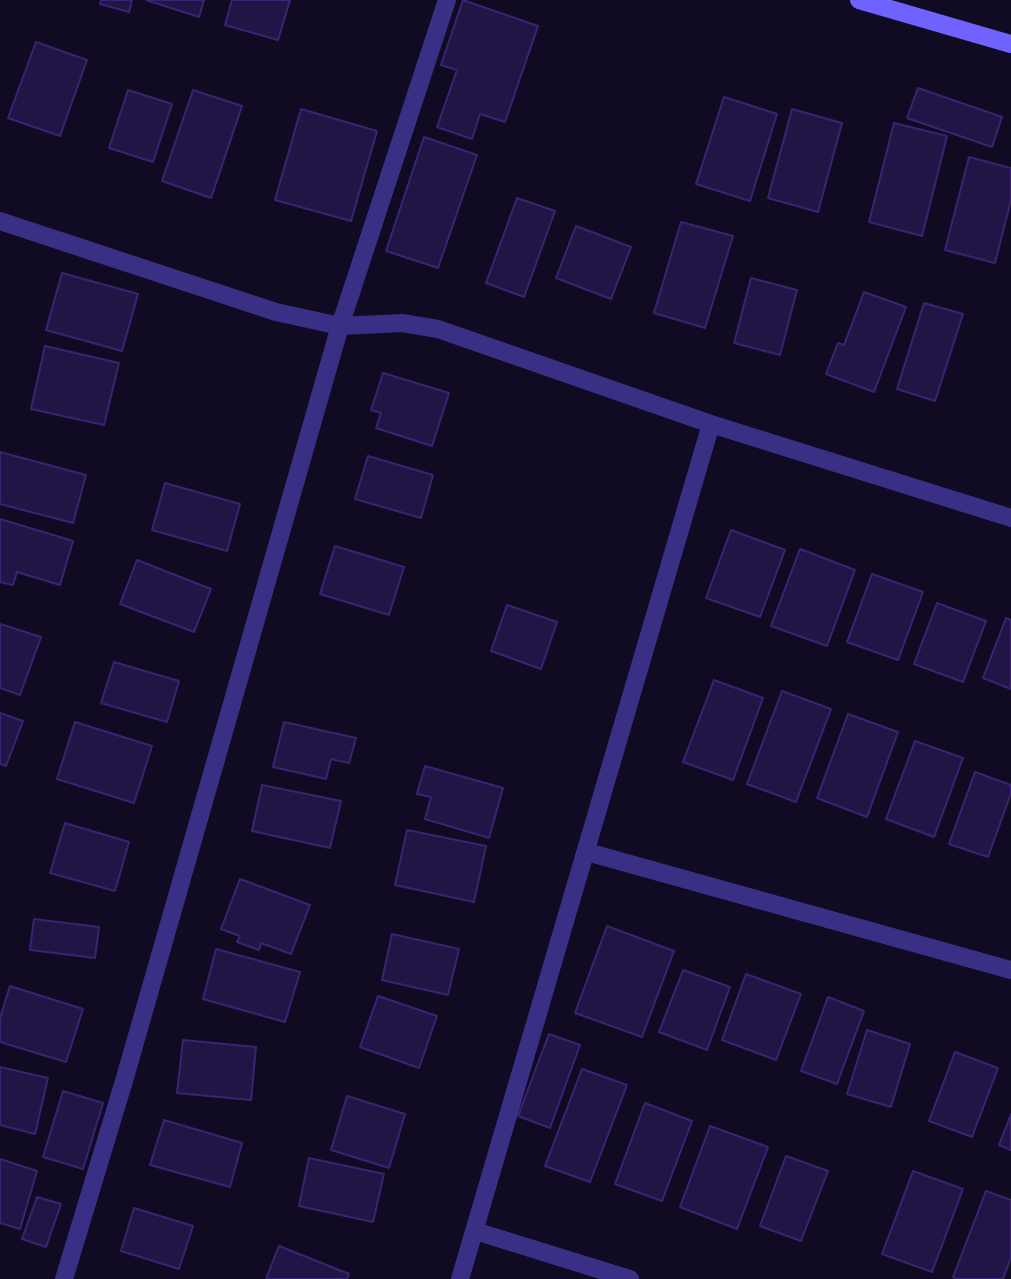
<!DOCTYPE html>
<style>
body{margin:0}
canvas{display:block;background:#100b22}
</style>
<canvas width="1011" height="1279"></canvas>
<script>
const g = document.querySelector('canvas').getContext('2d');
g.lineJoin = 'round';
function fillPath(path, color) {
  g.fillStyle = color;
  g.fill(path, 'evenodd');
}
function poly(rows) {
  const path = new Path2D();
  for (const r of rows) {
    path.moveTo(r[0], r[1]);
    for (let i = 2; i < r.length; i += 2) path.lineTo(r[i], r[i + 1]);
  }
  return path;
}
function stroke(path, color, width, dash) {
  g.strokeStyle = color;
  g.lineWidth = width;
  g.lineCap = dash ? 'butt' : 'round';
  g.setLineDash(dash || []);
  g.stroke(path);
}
const building = poly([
 [101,0,132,0,129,12,100,4,101,0],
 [146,0,204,0,199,17,146,0],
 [232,0,290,0,278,40,225,25,232,0],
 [463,0,538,26,505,122,480,114,472,139,437,127,457,70,441,65,463,0],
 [36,42,87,60,60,136,8,118,36,42],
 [918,88,1002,117,992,147,907,118,918,88],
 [128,90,172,104,153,162,109,148,128,90],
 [193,90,242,106,211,198,162,181,193,90],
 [724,97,777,114,750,201,696,184,724,97],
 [301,109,377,131,351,221,275,200,301,109],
 [792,109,842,123,818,212,768,198,792,109],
 [894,123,947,136,922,236,869,222,894,123],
 [424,137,477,155,438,268,386,251,424,137],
 [969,157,1011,168,1011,200,995,263,945,250,969,157],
 [517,198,555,211,524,297,486,283,517,198],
 [681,222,733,236,705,328,654,313,681,222],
 [576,226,631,247,611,299,556,278,576,226],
 [62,273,138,294,122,351,46,330,62,273],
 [751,278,797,290,780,355,734,343,751,278],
 [864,292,906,307,874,392,826,374,838,343,844,345,864,292],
 [924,303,963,314,935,401,897,389,924,303],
 [45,346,119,363,104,425,31,409,45,346],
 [383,373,449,393,432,446,376,428,381,413,371,410,383,373],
 [0,452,86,475,73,523,0,504,0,452],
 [368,456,433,475,421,518,355,499,368,456],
 [165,483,240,504,227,551,152,530,165,483],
 [0,519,73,541,60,585,17,572,13,585,0,582,0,519],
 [731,530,785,550,760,617,706,598,731,530],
 [335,546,404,567,389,615,320,594,335,546],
 [800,549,855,570,827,646,771,626,800,549],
 [137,560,211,589,194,632,120,604,137,560],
 [872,574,923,592,898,660,847,642,872,574],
 [937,603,986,621,963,682,914,664,937,603],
 [507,605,557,622,541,669,491,651,507,605],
 [1006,618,1011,620,1011,689,983,678,1006,618],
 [0,624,41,637,20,695,0,688,0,624],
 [114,662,179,681,167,722,101,703,114,662],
 [714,680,763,698,733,780,683,762,714,680],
 [782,691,831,709,796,802,747,784,782,691],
 [0,713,23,721,6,766,0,764,0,713],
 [848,714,898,732,867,817,817,798,848,714],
 [75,722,152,746,134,803,57,779,75,722],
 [284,722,356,738,349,763,331,759,326,779,273,767,284,722],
 [915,741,963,758,934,837,886,819,915,741],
 [425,766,503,788,489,838,425,819,431,797,417,794,425,766],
 [975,772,1011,785,1011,793,988,857,949,844,975,772],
 [262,785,341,801,330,848,252,831,262,785],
 [65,823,129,842,115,891,50,873,65,823],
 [407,830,486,846,474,902,395,885,407,830],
 [240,879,310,905,291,954,261,943,259,950,237,942,240,936,221,929,240,879],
 [34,919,99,927,95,958,30,950,34,919],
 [607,926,674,951,642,1037,575,1013,607,926],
 [392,934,459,949,448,995,382,980,392,934],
 [216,949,300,972,285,1022,203,999,216,949],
 [683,970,730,987,707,1050,659,1032,683,970],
 [746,974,801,994,776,1060,722,1040,746,974],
 [10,986,83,1009,66,1062,0,1042,0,1018,10,986],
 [378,996,437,1016,419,1068,360,1047,378,996],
 [828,997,864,1011,837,1084,801,1071,828,997],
 [867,1030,910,1044,891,1107,847,1094,867,1030],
 [549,1034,580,1045,550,1128,518,1116,549,1034],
 [183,1040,256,1047,251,1100,177,1093,183,1040],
 [955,1052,998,1068,972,1137,929,1121,955,1052],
 [0,1067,48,1078,35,1134,0,1125,0,1067],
 [582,1069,627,1085,590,1182,545,1166,582,1069],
 [63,1091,103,1103,83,1169,43,1157,63,1091],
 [347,1096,405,1114,389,1168,331,1150,347,1096],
 [645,1103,692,1121,662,1201,615,1184,645,1103],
 [1011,1114,1011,1150,999,1145,1011,1114],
 [164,1120,242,1143,230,1187,150,1165,164,1120],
 [710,1126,768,1147,737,1229,680,1207,710,1126],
 [786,1156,828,1171,801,1241,760,1226,786,1156],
 [309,1158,384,1174,373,1222,299,1206,309,1158],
 [0,1159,37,1171,20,1229,0,1223,0,1159],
 [913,1171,963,1189,932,1272,882,1254,913,1171],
 [986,1191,1011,1200,1011,1257,1003,1279,957,1279,953,1277,986,1191],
 [37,1197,61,1204,46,1247,22,1239,37,1197],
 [134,1208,193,1226,179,1269,121,1251,134,1208],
 [279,1246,349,1274,347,1279,266,1279,279,1246]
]);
fillPath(building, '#211545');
stroke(building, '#392473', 2);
stroke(poly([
 [0,221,276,312,340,326,402,323,438,329,711,424,1011,518],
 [587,852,1011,970],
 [475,1231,630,1279],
 [64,1279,124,1081,340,326,447,0],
 [460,1279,711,424]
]), '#393086', 18);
stroke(poly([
 [859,0,1011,44]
]), '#7062ff', 18);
</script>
